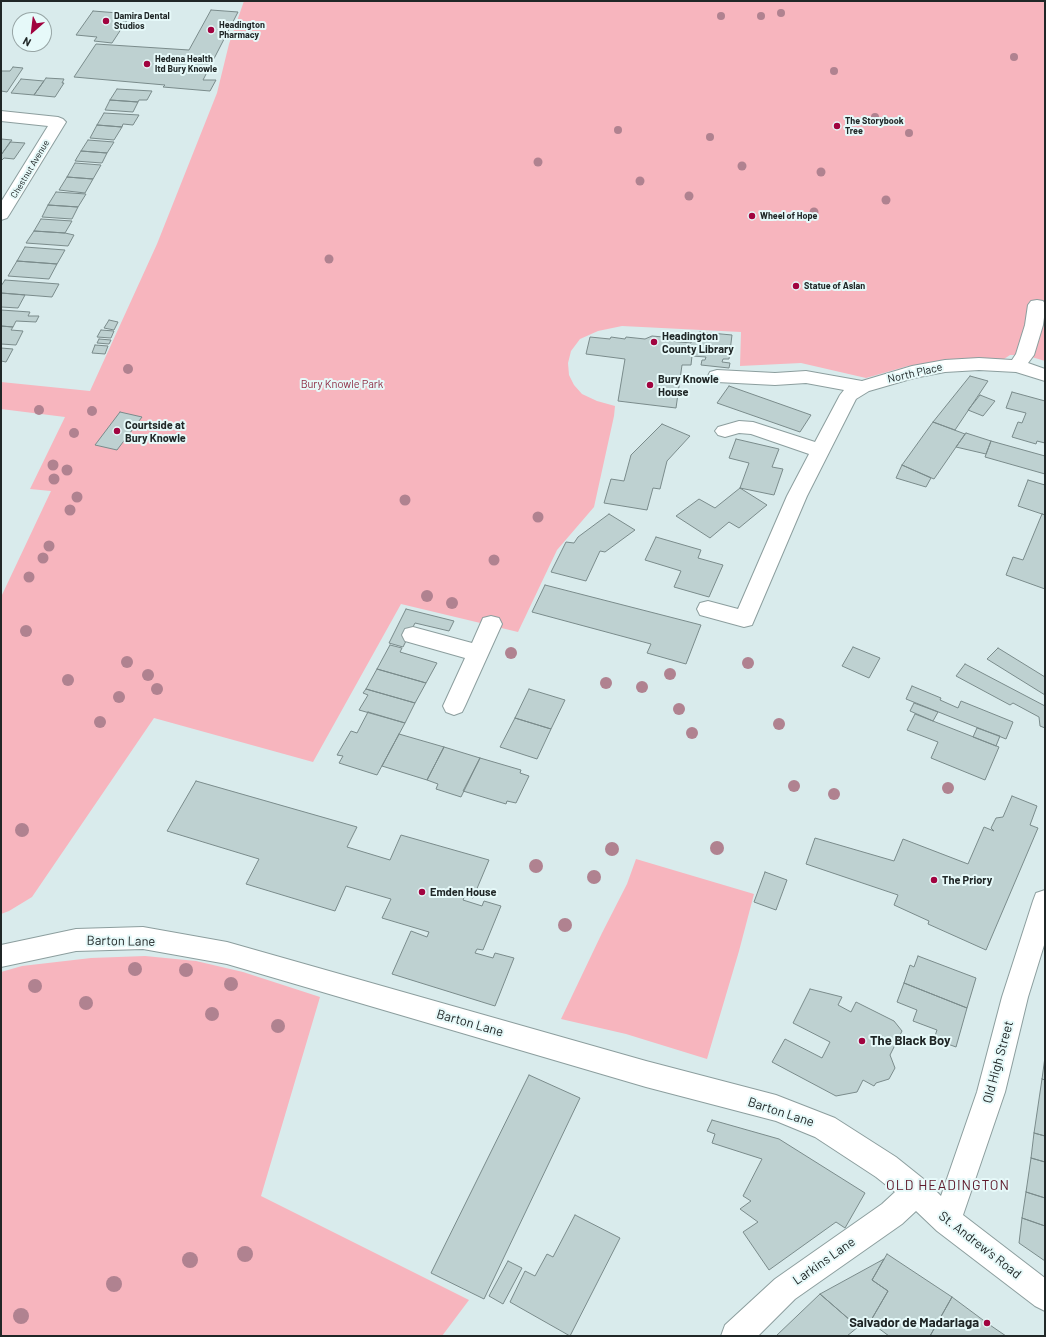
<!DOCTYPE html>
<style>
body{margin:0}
#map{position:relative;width:1046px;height:1337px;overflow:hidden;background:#d9ebec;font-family:Barlow,sans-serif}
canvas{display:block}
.frame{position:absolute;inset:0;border:2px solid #202727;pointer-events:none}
.north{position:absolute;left:12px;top:12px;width:40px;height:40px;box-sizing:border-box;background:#e6f9f9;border:1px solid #97a5a5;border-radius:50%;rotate:208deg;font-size:11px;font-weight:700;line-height:16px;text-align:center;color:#202727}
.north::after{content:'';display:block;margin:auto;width:14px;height:18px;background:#a1033f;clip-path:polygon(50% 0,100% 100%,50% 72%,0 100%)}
</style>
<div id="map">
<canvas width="1046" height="1337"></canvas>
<div class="frame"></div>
<div class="north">N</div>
</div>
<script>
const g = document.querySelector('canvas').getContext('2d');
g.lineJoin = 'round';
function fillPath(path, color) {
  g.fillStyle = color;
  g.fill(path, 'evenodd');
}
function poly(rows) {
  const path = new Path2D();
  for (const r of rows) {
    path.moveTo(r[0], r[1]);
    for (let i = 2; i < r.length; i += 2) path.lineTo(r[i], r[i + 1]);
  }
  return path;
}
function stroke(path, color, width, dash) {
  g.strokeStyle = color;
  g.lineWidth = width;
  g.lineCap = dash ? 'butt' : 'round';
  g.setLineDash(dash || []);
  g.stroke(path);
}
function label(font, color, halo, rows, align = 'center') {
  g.font = font + ' Barlow,sans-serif';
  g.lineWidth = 4;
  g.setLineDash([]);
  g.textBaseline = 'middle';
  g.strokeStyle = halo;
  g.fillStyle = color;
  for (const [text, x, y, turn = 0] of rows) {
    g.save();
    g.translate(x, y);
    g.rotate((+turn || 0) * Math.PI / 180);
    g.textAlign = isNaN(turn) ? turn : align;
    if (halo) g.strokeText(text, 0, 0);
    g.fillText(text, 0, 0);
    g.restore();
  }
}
fillPath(poly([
 [244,1,1045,1,1045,361,1025,355,1010,355,1001,361,948,361,908,366,866,378,801,363,740,366,741,332,622,326,598,331,580,339,571,351,568,363,569,375,574,385,582,394,597,401,615,406,614,416,594,507,557,550,518,632,401,604,313,762,154,718,32,897,9,911,1,914,1,597,51,491,30,489,65,417,1,409,1,382,90,391,157,244,186,171,217,93,229,44],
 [636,859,754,894,739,951,707,1059,626,1034,561,1019,602,933,627,884],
 [145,956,196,961,243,972,320,997,261,1196,469,1300,442,1336,1,1336,1,972,22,966,91,958]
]), '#f7b5be');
const building = poly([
 [211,10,238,12,203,80,216,80,210,91,163,87,165,85,74,77,96,44,189,50,211,10],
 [93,11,131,14,112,43,94,41,97,37,76,35,93,11],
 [13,67,23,68,7,92,1,91,1,71,10,71,13,67],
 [46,78,64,79,62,83,64,83,55,97,34,95,46,78],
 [21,79,44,81,34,95,11,93,21,79],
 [117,89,152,91,147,100,139,100,138,102,110,100,117,89],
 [110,100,138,102,133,112,105,110,110,100],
 [104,113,139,115,133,125,123,124,122,127,97,125,104,113],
 [97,125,122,127,114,140,90,138,97,125],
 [1,139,12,140,1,155,1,139],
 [88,140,114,142,107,153,81,151,88,140],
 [10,142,25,143,14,159,4,158,1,161,1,155,10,142],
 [81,151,107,153,102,163,75,161,81,151],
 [75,163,101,165,93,179,67,177,75,163],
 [67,177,93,179,85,193,59,190,67,177],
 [56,192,86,194,78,207,48,205,56,192],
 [48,205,78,207,72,219,42,217,48,205],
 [41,219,72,221,65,233,34,231,41,219],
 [34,231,65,233,74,235,68,246,26,243,34,231],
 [25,247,65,250,57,264,17,261,25,247],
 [17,261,57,264,49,279,8,276,17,261],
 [5,280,59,284,52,297,1,293,1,286,5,280],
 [1,293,25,295,18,308,1,307,1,293],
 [1,310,30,312,28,316,39,316,36,322,16,321,13,327,1,326,1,310],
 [109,320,118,322,114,330,104,328,109,320],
 [1,326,13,327,11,330,23,331,16,345,1,344,1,326],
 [101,330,114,331,111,338,97,337,101,330],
 [700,332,732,335,729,359,723,359,722,362,730,363,729,368,701,365,702,360,705,360,706,357,692,356,691,365,682,365,676,408,618,401,625,359,586,354,590,337,610,339,611,337,625,339,626,337,645,339,652,336,663,337,669,341,691,343,692,334,699,335,700,332],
 [99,339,111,340,109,344,97,343,99,339],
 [95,345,108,346,105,354,92,353,95,345],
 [1,348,13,349,6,362,1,361,1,348],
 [970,376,988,381,955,430,933,422,970,376],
 [729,386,811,415,800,432,717,403,729,386],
 [1012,392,1045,401,1045,443,1037,441,1036,444,1012,437,1018,422,1022,423,1026,413,1006,408,1012,392],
 [980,395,995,401,983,416,968,410,980,395],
 [120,412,142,417,117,450,95,445,120,412],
 [933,422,965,434,934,479,902,465,933,422],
 [662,424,690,436,667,461,660,489,653,488,647,510,604,503,611,479,624,481,631,455,662,424],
 [966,433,991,441,986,454,956,447,966,433],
 [736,439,779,449,772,467,783,469,774,495,740,488,749,463,729,458,736,439],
 [991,441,1045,456,1045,474,985,457,991,441],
 [902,465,931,478,926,487,896,478,902,465],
 [1028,480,1045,485,1045,515,1018,506,1028,480],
 [740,488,767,505,739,528,729,522,710,538,676,516,699,499,715,508,740,488],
 [609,514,635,530,605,552,600,551,586,581,551,572,566,542,574,543,578,537,609,514],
 [1042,514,1045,515,1045,589,1006,575,1013,557,1023,560,1042,514],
 [656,537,701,550,698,558,723,565,709,597,674,587,681,571,645,560,656,537],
 [545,585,701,625,686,664,647,653,651,644,532,612,545,585],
 [406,609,454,621,449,631,415,623,403,647,389,643,406,609],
 [390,645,402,648,400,652,437,663,426,683,377,669,390,645],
 [853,647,880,658,869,678,842,666,853,647],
 [998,648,1045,677,1045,695,987,659,998,648],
 [965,664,1045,706,1045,728,1040,726,1039,717,1013,703,1010,705,956,676,965,664],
 [377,669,426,683,415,703,366,689,377,669],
 [912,686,941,698,940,700,958,708,961,701,1013,722,1006,739,906,699,912,686],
 [366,689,415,703,405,723,359,710,368,695,363,693,366,689],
 [529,689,565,700,551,729,515,718,529,689],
 [914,703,938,712,933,721,910,711,914,703],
 [368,712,405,723,377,775,339,763,343,756,337,755,351,731,357,733,368,712],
 [915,714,999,747,985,780,931,758,938,742,907,730,915,714],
 [515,718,551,729,537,759,500,747,515,718],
 [977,728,1000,736,996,746,973,737,977,728],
 [399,734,444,747,427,780,382,766,399,734],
 [444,747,480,758,461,797,436,789,438,784,427,780,444,747],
 [480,758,521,770,520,773,529,776,516,803,507,801,506,804,463,791,480,758],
 [196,781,357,827,347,847,390,860,401,835,489,860,473,898,465,895,463,900,482,906,484,901,501,906,483,950,477,949,475,953,493,958,495,953,514,958,495,1006,392,974,411,931,427,937,429,932,382,918,391,899,346,886,335,911,246,884,259,859,167,831,196,781],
 [1012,796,1037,806,1030,825,1038,828,986,950,928,924,929,921,894,905,898,895,806,864,815,838,894,861,903,839,968,864,984,827,994,831,991,828,996,818,1003,817,1012,796],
 [765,872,787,880,776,910,754,902,765,872],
 [918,956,976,978,967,1008,904,983,910,965,914,967,918,956],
 [904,983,967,1008,956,1047,934,1039,937,1030,913,1021,917,1010,897,1002,904,983],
 [810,989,842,997,838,1005,851,1012,856,1002,894,1021,902,1031,890,1055,895,1068,889,1079,876,1083,874,1086,863,1080,857,1092,836,1096,772,1062,785,1039,822,1058,830,1042,793,1023,810,989],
 [1045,1057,1045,1080,1042,1079,1045,1057],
 [529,1075,580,1098,484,1299,431,1273,529,1075],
 [1042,1079,1045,1080,1045,1136,1034,1133,1042,1079],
 [712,1120,779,1139,865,1193,845,1228,836,1222,769,1270,743,1232,758,1222,740,1209,751,1201,743,1196,762,1159,712,1143,715,1134,707,1131,712,1120],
 [1034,1133,1045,1136,1045,1162,1031,1158,1034,1133],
 [1031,1158,1045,1162,1045,1198,1026,1192,1031,1158],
 [1026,1192,1045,1198,1045,1226,1022,1218,1026,1192],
 [575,1215,620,1238,570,1336,510,1302,525,1271,535,1276,547,1254,553,1257,575,1215],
 [1022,1218,1045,1226,1045,1261,1019,1243,1022,1218],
 [887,1254,952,1297,930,1336,889,1336,870,1322,888,1291,872,1280,887,1254],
 [884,1259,872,1280,888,1291,870,1322,858,1327,820,1294,884,1259],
 [508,1261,522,1268,503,1304,489,1296,508,1261],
 [820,1294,858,1327,847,1336,776,1336,820,1294],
 [952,1297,987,1323,1006,1336,930,1336,952,1297]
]);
fillPath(building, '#bed1d1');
stroke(building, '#7a8b8b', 1);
const minor = poly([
 [1,111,58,117,63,119,66,122,9,215,7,218,1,220,1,202,48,126,1,121,1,111],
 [1037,300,1043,301,1045,304,1045,310,1043,325,1034,355,1028,363,1045,369,1045,381,1016,372,979,370,945,372,914,378,869,391,856,399,807,496,752,625,744,627,700,615,697,609,700,603,708,601,738,609,787,496,809,454,751,434,739,433,725,437,718,435,715,431,718,427,739,421,753,422,815,442,840,395,844,390,806,383,775,385,717,382,710,380,708,376,710,372,717,370,775,373,806,371,862,381,912,366,945,360,979,358,1012,360,1016,354,1025,325,1028,305,1031,301,1037,300],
 [491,616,499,618,502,624,465,706,462,712,454,715,446,712,443,706,465,658,405,641,402,635,405,629,413,627,472,643,483,618,491,616],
 [1045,890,1045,942,1028,997,1005,1092,963,1215,1045,1278,1045,1311,1035,1306,937,1231,916,1211,902,1224,795,1299,758,1336,721,1336,725,1325,775,1279,882,1204,895,1192,876,1177,815,1137,776,1121,646,1087,227,964,143,949,76,951,1,967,1,945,76,929,143,927,227,942,646,1061,776,1095,835,1118,896,1157,926,1181,941,1196,977,1092,1002,997,1033,901,1036,893,1045,890]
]);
stroke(minor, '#8c9e9e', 2);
fillPath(minor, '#fff');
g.fillStyle = '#b08290';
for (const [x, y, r] of [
 [781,13,4],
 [721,16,4],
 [761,16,4],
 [1014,57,4],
 [834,71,4],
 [875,117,4],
 [618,130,4],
 [909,133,4],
 [710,137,4],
 [538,162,4.5],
 [742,166,4.5],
 [821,172,4.5],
 [640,181,4.5],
 [689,196,4.5],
 [886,200,4.5],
 [814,212,4.5],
 [329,259,4.5],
 [128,369,5],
 [39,410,5],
 [92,411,5],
 [74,433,5],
 [53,465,5.5],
 [67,470,5.5],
 [54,479,5.5],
 [77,497,5.5],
 [405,500,5.5],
 [70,510,5.5],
 [538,517,5.5],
 [49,546,5.5],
 [43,558,5.5],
 [494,560,5.5],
 [29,577,5.5],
 [427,596,6],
 [452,603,6],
 [26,631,6],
 [511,653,6],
 [127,662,6],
 [748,663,6],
 [670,674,6],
 [148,675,6],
 [68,680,6],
 [606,683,6],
 [642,687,6],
 [157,689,6],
 [119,697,6],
 [679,709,6],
 [100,722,6],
 [779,724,6],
 [692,733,6],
 [794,786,6],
 [948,788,6],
 [834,794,6],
 [22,830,7],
 [717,848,7],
 [612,849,7],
 [536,866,7],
 [594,877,7],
 [565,925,7],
 [135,969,7],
 [186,970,7],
 [231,984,7],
 [35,986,7],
 [86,1003,7],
 [212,1014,7],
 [278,1026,7],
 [245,1254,8],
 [190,1260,8],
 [114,1284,8],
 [21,1316,8]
]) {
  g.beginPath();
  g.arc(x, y, r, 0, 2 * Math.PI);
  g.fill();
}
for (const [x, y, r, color] of [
 [106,21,4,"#a1033f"],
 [211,30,4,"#a1033f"],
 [147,64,4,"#a1033f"],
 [837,126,4,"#a1033f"],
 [752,216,4,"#a1033f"],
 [796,286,4,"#a1033f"],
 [654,342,4,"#a1033f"],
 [650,385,4,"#a1033f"],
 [117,431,4,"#a1033f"],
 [934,880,4,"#a1033f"],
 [422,892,4,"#a1033f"],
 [862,1041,4,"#a1033f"],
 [987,1323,4,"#a1033f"]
]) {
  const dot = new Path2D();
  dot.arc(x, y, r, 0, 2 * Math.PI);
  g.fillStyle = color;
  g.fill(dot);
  stroke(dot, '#e6f9f9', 1.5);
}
label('bold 9px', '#202727', '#e6f9f9', [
 ["Damira Dental",114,16],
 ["Studios",114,26],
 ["Headington",219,25],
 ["Pharmacy",219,35],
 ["Hedena Health",155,59],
 ["ltd Bury Knowle",155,69],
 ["The Storybook",845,121],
 ["Tree",845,131],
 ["Wheel of Hope",760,216],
 ["Statue of Aslan",804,286]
], 'left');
label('9px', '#202727', '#e6f9f9', [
 ["Chestnut Avenue",30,169,-59]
]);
label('bold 11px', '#202727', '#e6f9f9', [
 ["Headington",662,336],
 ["County Library",662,349],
 ["Bury Knowle",658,379],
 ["House",658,392],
 ["Courtside at",125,425],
 ["Bury Knowle",125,438],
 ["The Priory",942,880],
 ["Emden House",430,892]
], 'left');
label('11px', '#202727', '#e6f9f9', [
 ["North Place",915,373,-13]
]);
label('11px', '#8f2c44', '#e6f9f9', [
 ["Bury Knowle Park",342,384]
]);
label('13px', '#202727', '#e6f9f9', [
 ["Barton Lane",121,941,1],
 ["Barton Lane",470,1023,16],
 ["Old High Street",998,1062,-75],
 ["Barton Lane",781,1112,18],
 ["St. Andrew's Road",980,1245,38],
 ["Larkins Lane",824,1261,-35]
]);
label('bold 13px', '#202727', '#e6f9f9', [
 ["The Black Boy",870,1041],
 ["Salvador de Madariaga",979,1323,"right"]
], 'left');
g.letterSpacing = '1px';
label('14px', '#5e192a', '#e6f9f9', [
 ["OLD HEADINGTON",948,1185]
]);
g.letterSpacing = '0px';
</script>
